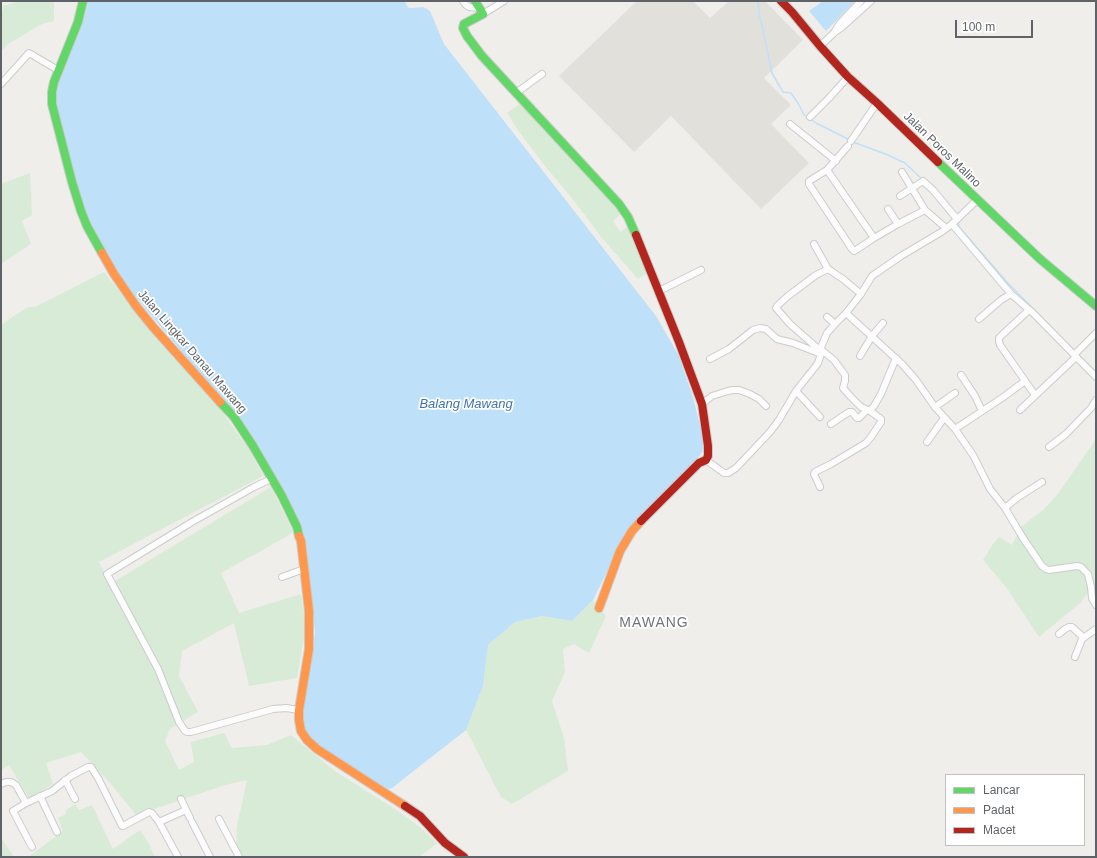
<!DOCTYPE html>
<style>
body{margin:0}
#map{position:relative;width:1097px;height:858px;overflow:hidden;background:#efeeea;font-family:Helvetica,sans-serif}
canvas{display:block}
.frame{position:absolute;inset:0;border:2px solid #5f6368;pointer-events:none}
.legend{position:absolute;left:945px;top:774px;width:140px;height:72px;box-sizing:border-box;background:#fff;border:1px solid #bfc1c3;margin:0;padding:5px 7px;list-style:none;font-size:12px;color:#5f6368}
.legend li{display:flex;align-items:center;gap:8px;height:20px}
.legend b{width:20px;border:1px solid #bfc1c3}
.scale{position:absolute;left:955px;top:20px;width:78px;height:18px;box-sizing:border-box;border:2px solid #5f6368;border-top:0;padding-left:5px;font-size:12px;line-height:14px;white-space:nowrap;color:#5f6368;-webkit-text-stroke:3px #fff;paint-order:stroke}
</style>
<div id="map">
<canvas width="1097" height="858"></canvas>
<div class="frame"></div>
<ul class="legend">
<li><b style="height:5px;background:#63d668"></b>Lancar</li>
<li><b style="height:5px;background:#ff974d"></b>Padat</li>
<li><b style="height:5px;background:#b3261e"></b>Macet</li>
</ul>
<div class="scale">100 m</div>
</div>
<script>
const g = document.querySelector('canvas').getContext('2d');
g.lineJoin = 'round';
function fillPath(path, color) {
  g.fillStyle = color;
  g.fill(path, 'evenodd');
}
function poly(rows) {
  const path = new Path2D();
  for (const r of rows) {
    path.moveTo(r[0], r[1]);
    for (let i = 2; i < r.length; i += 2) path.lineTo(r[i], r[i + 1]);
  }
  return path;
}
function stroke(path, color, width, dash) {
  g.strokeStyle = color;
  g.lineWidth = width;
  g.lineCap = dash ? 'butt' : 'round';
  g.setLineDash(dash || []);
  g.stroke(path);
}
function label(font, color, halo, rows, align = 'center') {
  g.font = font + ' Helvetica,sans-serif';
  g.lineWidth = 3.5;
  g.setLineDash([]);
  g.textBaseline = 'middle';
  g.strokeStyle = halo;
  g.fillStyle = color;
  for (const [text, x, y, turn = 0] of rows) {
    g.save();
    g.translate(x, y);
    g.rotate((+turn || 0) * Math.PI / 180);
    g.textAlign = isNaN(turn) ? turn : align;
    if (halo) g.strokeText(text, 0, 0);
    g.fillText(text, 0, 0);
    g.restore();
  }
}
fillPath(poly([
 [637,1,693,1,710,18,729,1,765,1,803,40,764,78,791,105,771,124,809,163,761,209,671,116,634,152,559,76]
]), '#e2e0da');
fillPath(poly([
 [20,1,61,1,54,2,54,21,42,24,8,44,1,51,1,15,2,14,3,6],
 [521,103,624,211,613,221,620,232,630,225,649,272,638,279,602,238,575,202,545,166,520,133,507,113],
 [30,173,32,215,22,221,31,244,1,264,1,184],
 [104,272,159,340,191,375,222,412,249,449,263,476,99,562,110,584,271,487,293,532,284,538,221,573,239,613,301,594,306,627,297,678,249,686,234,623,182,651,179,676,198,712,170,729,165,741,179,770,194,762,191,742,224,733,232,748,267,745,291,735,336,772,395,809,420,827,437,843,419,857,242,857,236,845,237,826,247,780,225,785,136,815,110,783,81,752,46,763,53,784,29,798,9,765,1,770,1,325,26,308,37,306],
 [1096,439,1096,583,1080,603,1039,637,1006,587,983,560,993,544,999,537,1012,545,1021,527,1043,510,1058,494],
 [593,600,606,616,589,653,574,644,563,649,565,672,552,701,564,738,568,771,512,804,501,797,466,730,483,686,488,645,515,622,542,616,572,621],
 [75,804,79,810,92,805,113,849,140,830,148,842,155,857,28,857,63,831,58,818,66,814,66,810],
 [1,838,14,857,1,857]
]), '#d8ebd6');
fillPath(poly([
 [88,1,405,1,407,6,409,8,412,8,423,7,427,9,430,11,444,44,656,316,678,354,693,397,704,443,702,452,697,459,637,519,627,532,593,600,572,621,542,616,515,622,488,645,483,686,466,730,392,788,388,789,383,787,316,745,309,737,305,729,303,719,303,709,315,633,307,549,304,538,300,526,249,432,134,295,119,275,96,237,80,201,56,108,56,94,58,82,62,71,85,15],
 [823,1,855,1,826,31,809,11]
]), '#bfe0f9');
stroke(poly([
 [758,1,759,12,772,73,783,92,791,93,798,103,804,115,816,123,850,140],
 [853,142,888,155,905,163,923,180],
 [957,221,960,228,1006,281,1051,327],
 [1066,343,1075,351],
 [1078,354,1096,372]
]), '#bfe0f9', 1.5);
const street = poly([
 [463,1,466,5,469,7,479,8],
 [483,14,504,1],
 [835,31,840,23,861,1],
 [820,46,835,32,842,27,871,1],
 [1,84,29,53,58,70],
 [516,93,542,74],
 [810,117,829,98,848,77],
 [790,124,836,161],
 [851,141,877,103],
 [848,146,827,170,809,181,809,184,852,249,854,251,856,250,874,238],
 [827,170,874,238,898,224,925,210,946,228],
 [902,172,925,210],
 [923,181,933,190,957,219],
 [900,196,920,183],
 [888,209,898,224],
 [952,224,1011,294,1033,313,1096,377],
 [814,244,828,269],
 [659,291,701,270],
 [1029,310,1003,334,999,338,999,341,1000,345,1035,395],
 [846,313,902,364,916,380,935,407,955,429,973,455,990,489,1005,508,1023,538,1042,566,1046,569,1049,570,1077,566,1081,567,1088,574,1091,587,1092,598,1096,605],
 [827,317,835,324],
 [979,319,1001,300,1011,294],
 [1074,355,1096,333],
 [860,356,872,336,883,323],
 [710,359,729,349,753,330,760,328,766,329,777,339,793,343,821,354],
 [961,375,975,396,982,411],
 [796,391,820,417],
 [702,404,712,396,728,391,733,390,739,390,750,394,759,399,766,406],
 [935,407,955,393],
 [1020,410,1076,357],
 [870,411,874,406,881,394,896,358],
 [831,424,849,412,852,412,857,418,859,418,867,410],
 [955,429,1002,398,1025,381],
 [927,442,944,418],
 [1049,447,1066,434,1091,408,1096,400],
 [706,460,724,473,728,473,736,468,770,432,779,420,796,391,815,367,818,363,821,354,820,350,827,333,835,324,846,313,861,294,872,276,901,256,943,231,952,224,977,200],
 [271,479,254,487,192,522,107,574,158,669,179,722,185,731,187,732,191,732,273,709,286,708,299,710],
 [820,487,815,476,814,474,815,472,831,464,866,443,871,437,881,422,881,419,870,411,861,407,851,397,843,388,845,381,845,375,834,360,824,352,815,346,790,324,776,308,777,306,788,296,816,275,828,269,843,279,861,294],
 [1005,508,1017,498,1042,482],
 [282,577,304,569],
 [1059,634,1065,629,1069,627,1072,627,1083,637],
 [1075,657,1082,639,1096,629],
 [65,780,75,799],
 [1,784,6,782,11,782,16,785,26,803,52,791,71,776,88,767,91,767,98,778,122,826,123,826,149,812,152,813,159,822,178,857],
 [40,796,57,832],
 [181,799,190,818],
 [26,803,13,811,32,847],
 [219,819,239,857],
 [159,822,186,810],
 [192,822,210,857]
]);
const fast = poly([
 [83,1,78,22,54,82,52,92,52,104,72,182,81,211,87,226,102,253],
 [475,1,483,14,464,24,463,28,467,36,482,56,619,204,628,217,636,235],
 [938,162,1040,259,1096,306],
 [220,402,234,417,253,446,282,496,297,527,299,536]
]);
const slow = poly([
 [102,253,114,274,136,306,153,327,220,402],
 [299,536,301,541,309,611,309,649,299,710,299,720,301,731,307,740,317,749,405,806],
 [599,608,620,551,632,531,641,521]
]);
const jam = poly([
 [781,1,792,12,820,46,848,77,877,103,938,162],
 [636,235,679,342,702,404,708,446,708,456,706,460,699,463,641,521],
 [405,806,420,816,445,843,464,857]
]);
stroke(street, '#cbcccc', 8);
stroke(fast, '#cacacb', 10);
stroke(slow, '#cacacb', 10);
stroke(jam, '#cacacb', 10);
stroke(street, '#fdfcfc', 6);
stroke(fast, '#63d668', 8);
stroke(slow, '#ff974d', 8);
stroke(jam, '#b3261e', 8);
label('12px', '#5f6368', '#fff', [
 ["Jalan Poros Malino",942,150,44],
 ["Jalan Lingkar Danau Mawang",192,352,49]
]);
label('italic 13px', '#4174aa', '#fff', [
 ["Balang Mawang",466,404]
]);
g.letterSpacing = '1px';
label('14px', '#70757a', '#fff', [
 ["MAWANG",654,623]
]);
g.letterSpacing = '0px';
</script>
